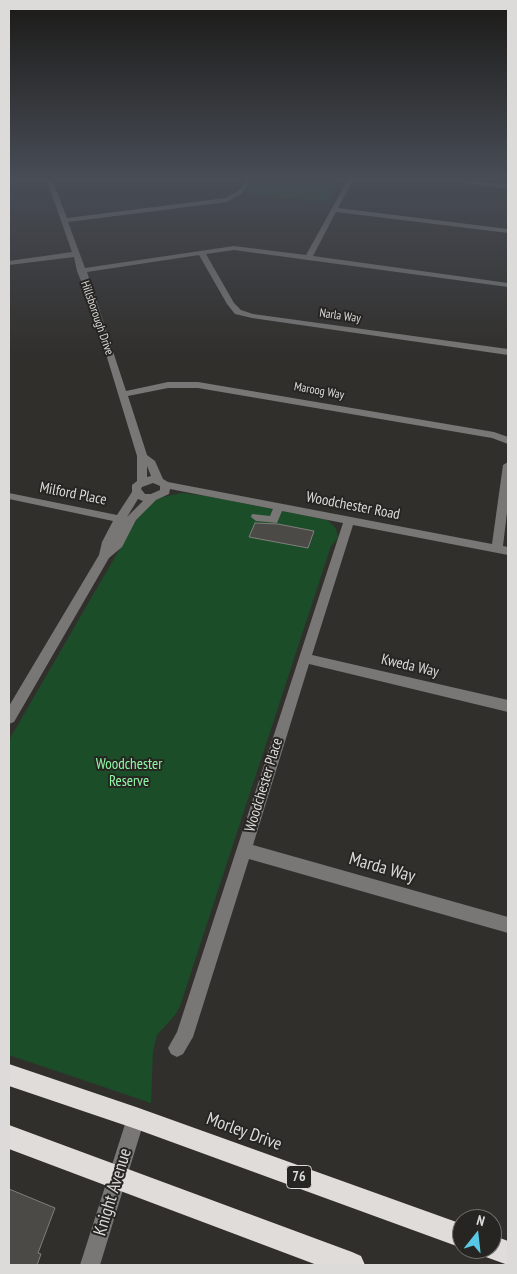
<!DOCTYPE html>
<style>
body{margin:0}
#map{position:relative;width:517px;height:1274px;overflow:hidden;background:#312f2c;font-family:"PT Sans Narrow",sans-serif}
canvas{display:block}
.frame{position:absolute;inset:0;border:10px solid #dcdbda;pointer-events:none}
.north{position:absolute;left:452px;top:1209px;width:50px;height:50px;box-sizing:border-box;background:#272522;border:1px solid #6f6e6c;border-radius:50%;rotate:16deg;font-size:14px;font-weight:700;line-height:20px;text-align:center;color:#dcdbda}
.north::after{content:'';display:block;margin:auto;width:18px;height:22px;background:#59c8e4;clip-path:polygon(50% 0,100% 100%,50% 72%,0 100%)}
</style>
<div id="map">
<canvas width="517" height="1274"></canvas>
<div class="frame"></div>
<div class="north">N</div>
</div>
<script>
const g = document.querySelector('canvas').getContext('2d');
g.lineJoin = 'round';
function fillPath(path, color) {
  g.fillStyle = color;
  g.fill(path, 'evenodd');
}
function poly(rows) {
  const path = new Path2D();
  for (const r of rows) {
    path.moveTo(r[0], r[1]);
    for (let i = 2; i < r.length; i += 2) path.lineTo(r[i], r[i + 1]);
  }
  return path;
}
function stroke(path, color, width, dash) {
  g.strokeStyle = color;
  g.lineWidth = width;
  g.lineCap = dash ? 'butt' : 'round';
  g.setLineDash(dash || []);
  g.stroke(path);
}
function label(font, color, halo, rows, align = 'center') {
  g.font = font + ' "PT Sans Narrow",sans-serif';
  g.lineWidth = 4;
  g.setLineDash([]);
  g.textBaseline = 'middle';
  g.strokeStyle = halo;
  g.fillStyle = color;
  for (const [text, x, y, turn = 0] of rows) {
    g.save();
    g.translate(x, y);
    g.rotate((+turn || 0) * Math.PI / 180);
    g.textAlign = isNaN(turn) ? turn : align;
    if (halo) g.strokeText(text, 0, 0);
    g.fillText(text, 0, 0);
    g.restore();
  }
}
fillPath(poly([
 [253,181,339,181,327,203,244,193],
 [181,493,207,496,327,520,336,528,338,538,331,546,180,1006,175,1015,157,1035,153,1051,151,1103,9,1055,9,740,141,512,149,503,163,497]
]), '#1c4d29');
const building = poly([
 [255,523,278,524,314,531,308,548,249,537,255,523],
 [9,1189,55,1208,38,1253,41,1254,37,1265,9,1265,9,1189]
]);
fillPath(building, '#4c4a47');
stroke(building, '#817f7c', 1);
fillPath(poly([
 [47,181,53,181,67,218,225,198,238,191,246,181,252,181,242,193,227,202,68,222,85,268,234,246,306,255,347,181,353,181,338,208,508,229,508,233,336,212,313,256,508,283,508,287,234,250,206,254,234,303,241,310,253,314,508,349,508,355,252,318,235,314,227,304,199,255,87,272,126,391,168,382,198,382,494,432,508,437,508,444,492,438,198,388,168,388,128,396,147,455,155,461,163,479,168,482,492,544,503,465,508,462,508,504,503,546,508,547,508,555,353,525,312,655,508,700,508,712,309,664,253,845,508,917,508,933,249,859,193,1037,183,1054,177,1057,171,1054,168,1048,177,1032,343,523,282,511,277,523,256,521,251,517,252,514,270,516,273,509,170,489,169,494,156,500,136,520,122,547,109,558,14,722,9,724,9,706,99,555,102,542,113,521,9,499,9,493,117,515,132,492,132,485,137,481,137,456,92,308,77,271,74,257,9,265,9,261,72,252,47,181],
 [147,466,151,476,147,477,147,466],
 [153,483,160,486,160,490,151,494,145,494,141,489,142,487,153,483],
 [138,499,143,501,127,517,138,499],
 [459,181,508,184,508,188,462,183,459,181],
 [136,1109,143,1111,145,1118,100,1265,80,1265,127,1118,129,1111,136,1109]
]), '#797776');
fillPath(poly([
 [9,1064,136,1107,462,1224,462,1248,136,1129,9,1086,9,1064],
 [9,1125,352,1252,361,1256,365,1265,317,1265,9,1149,9,1125],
 [492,1235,508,1241,508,1265,483,1256,480,1249,492,1249,492,1235]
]), '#dfdcd9');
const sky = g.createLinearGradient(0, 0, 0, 359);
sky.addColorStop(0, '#1b1a18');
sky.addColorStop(0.5, '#484d56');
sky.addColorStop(1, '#484d5600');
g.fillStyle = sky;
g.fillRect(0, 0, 517, 359);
label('12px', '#dcdbda', '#272522', [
 ["Narla Way",340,316,8],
 ["Hillsborough Drive",97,318,71],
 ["Maroog Way",319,391,10]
]);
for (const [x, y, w] of [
 [299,1177,25]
]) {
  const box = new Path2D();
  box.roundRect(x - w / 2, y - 11.5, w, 23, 4);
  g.fillStyle = '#272522';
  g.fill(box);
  stroke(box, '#dcdbda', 1);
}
label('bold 14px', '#dcdbda', null, [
 ["76",299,1177]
]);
label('15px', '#dcdbda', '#272522', [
 ["Milford Place",73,494,11],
 ["Woodchester Road",353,506,11],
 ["Kweda Way",410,666,13],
 ["Woodchester Place",264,785,-73]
]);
label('15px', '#8ef8a5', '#272522', [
 ["Woodchester",129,765],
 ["Reserve",129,782]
]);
label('18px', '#dcdbda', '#272522', [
 ["Marda Way",382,868,16],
 ["Morley Drive",244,1132,20],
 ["Knight Avenue",113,1192,-73]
]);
</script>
